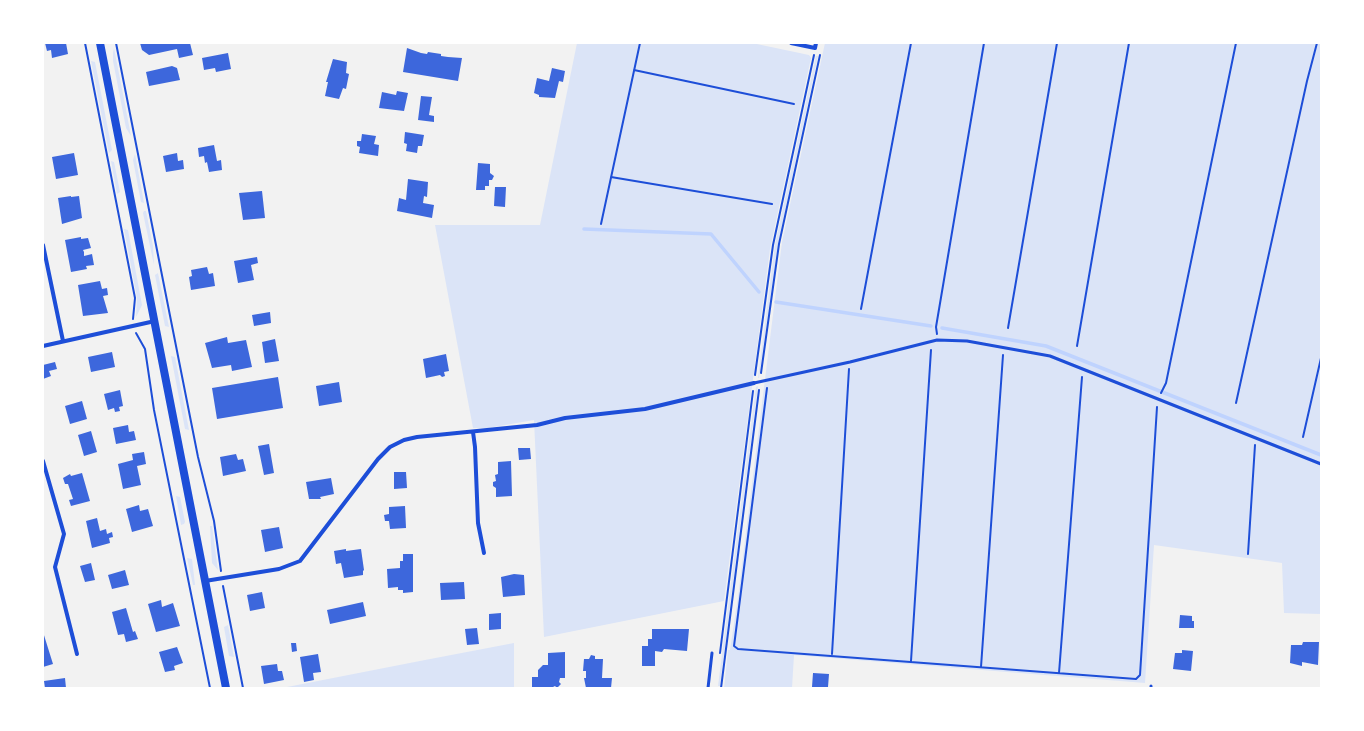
<!DOCTYPE html>
<style>
body{margin:0}
#map{position:relative;width:1364px;height:731px;overflow:hidden;background:#f2f2f2;font-family:Barlow,sans-serif}
canvas{display:block}
.frame{position:absolute;inset:0;border:44px solid #fff;pointer-events:none}
</style>
<div id="map">
<canvas width="1364" height="731"></canvas>
<div class="frame"></div>
</div>
<script>
const g = document.querySelector('canvas').getContext('2d');
g.lineJoin = 'round';
function fillPath(path, color) {
  g.fillStyle = color;
  g.fill(path, 'evenodd');
}
function poly(rows) {
  const path = new Path2D();
  for (const r of rows) {
    path.moveTo(r[0], r[1]);
    for (let i = 2; i < r.length; i += 2) path.lineTo(r[i], r[i + 1]);
  }
  return path;
}
function stroke(path, color, width, dash) {
  g.strokeStyle = color;
  g.lineWidth = width;
  g.lineCap = dash ? 'butt' : 'round';
  g.setLineDash(dash || []);
  g.stroke(path);
}
fillPath(poly([
 [577,43,752,43,809,55,811,58,770,249,724,601,544,637,534,420,488,428,473,428,435,225,540,225],
 [825,43,1321,43,1321,614,1284,613,1282,563,1154,545,1145,683,794,655,792,688,724,688,728,650,730,650,738,597,782,242],
 [114,48,124,99,131,136,126,128,113,61,113,53],
 [816,56,818,56,778,244,759,378,758,378,775,245],
 [91,61,95,62,112,150,109,153],
 [135,154,141,186,144,203,141,202,133,160],
 [111,161,114,162,120,192,117,194],
 [144,211,146,211,153,246,154,265,143,213],
 [124,229,128,230,142,305,136,317,137,298],
 [158,273,169,327,165,326,155,275],
 [171,356,175,357,189,430,185,429],
 [758,386,720,686,718,686,756,387],
 [176,496,180,497,185,522,184,524,181,525],
 [210,526,212,526,218,570,212,563],
 [187,558,192,559,195,585,193,585],
 [228,625,234,657,229,656,224,627],
 [514,643,514,688,282,688,425,660]
]), '#dbe4f7');
stroke(poly([
 [584,229,711,234,759,292],
 [776,302,931,326],
 [942,328,1046,346,1321,455]
]), '#bfd3fe', 3.5);
fillPath(poly([
 [45,43,66,43,68,54,52,58,51,50,47,51],
 [140,43,190,43,193,55,179,58,177,49,149,55,142,50],
 [407,48,421,53,427,54,428,52,441,54,441,56,448,57,462,58,458,81,403,72],
 [228,53,231,69,216,72,215,68,204,70,202,58],
 [333,59,347,62,346,73,349,74,346,89,343,88,339,99,325,96,328,82,326,82],
 [172,66,177,68,180,80,149,86,146,72],
 [552,68,565,71,563,82,559,81,555,98,539,97,539,95,534,93,537,78,549,81],
 [397,91,408,93,404,111,379,108,382,92,396,95],
 [421,96,432,97,429,115,434,116,434,122,418,120],
 [405,132,424,135,422,146,418,146,417,153,406,151,407,144,404,143],
 [362,134,376,136,374,144,379,145,378,156,359,153,360,147,357,146,357,141,361,141],
 [214,145,217,161,221,160,222,170,209,172,207,162,205,163,204,156,199,157,198,148],
 [74,153,78,175,56,179,52,157],
 [177,153,178,161,183,160,184,169,166,172,163,156],
 [478,163,490,164,490,173,494,176,492,180,489,180,489,186,485,186,485,190,476,190],
 [408,179,428,182,427,197,424,196,423,203,434,205,432,218,397,211,399,198,406,200],
 [495,187,506,187,505,207,494,206],
 [262,191,265,218,243,220,239,193],
 [71,196,71,197,79,196,82,218,62,224,58,198],
 [81,237,81,239,88,238,91,248,83,250,84,252,84,256,92,254,94,265,86,266,87,269,71,272,65,240],
 [257,257,258,263,251,265,254,280,238,283,234,261],
 [207,267,209,274,213,273,215,286,191,290,189,277,192,276,191,270],
 [100,281,102,289,107,288,108,295,103,296,108,313,83,316,78,285],
 [270,312,271,323,254,326,252,315],
 [227,337,228,343,246,340,252,367,232,371,231,365,212,368,205,343],
 [275,339,279,361,265,363,262,342],
 [112,352,115,367,91,372,88,357],
 [446,354,449,371,444,372,445,376,442,377,440,375,426,378,423,359],
 [55,362,57,369,49,371,51,376,43,379,43,365],
 [278,377,283,408,217,419,212,388],
 [339,382,342,402,319,406,316,386],
 [120,390,123,406,119,407,120,411,115,412,114,408,108,410,104,394],
 [82,401,87,419,70,424,65,406],
 [128,425,129,432,134,431,136,440,116,444,113,428],
 [91,431,97,452,84,456,78,435],
 [269,444,274,473,264,475,258,446],
 [518,448,530,448,531,459,519,460],
 [144,452,146,464,137,466,141,485,123,489,118,464,133,460,132,454],
 [236,454,238,460,243,459,246,471,223,476,220,457],
 [511,461,512,496,496,497,496,488,493,486,493,482,496,481,495,475,498,474,498,462],
 [394,472,406,472,407,488,394,489],
 [82,473,90,501,71,506,69,500,73,499,68,484,65,484,63,478,70,474,71,476],
 [331,478,334,494,320,497,321,499,309,499,306,482],
 [139,505,140,511,148,509,153,526,132,532,126,509],
 [405,506,406,528,390,529,389,521,385,521,384,515,389,514,389,507],
 [97,518,100,531,106,529,107,534,112,532,113,537,109,538,110,543,92,548,86,521],
 [279,527,283,548,265,552,261,530],
 [346,549,346,551,361,549,364,570,363,571,363,575,344,578,341,563,336,564,334,551],
 [403,554,413,554,413,592,403,593,403,590,398,590,398,587,388,588,387,569,400,568,400,561,403,561],
 [91,563,95,580,85,582,80,566],
 [125,570,129,585,112,589,108,575],
 [514,574,524,575,525,595,503,597,501,577],
 [464,582,465,599,441,600,440,583],
 [262,592,265,608,250,611,247,595],
 [161,600,162,607,173,603,180,626,156,632,148,604],
 [363,602,366,616,330,624,327,610],
 [126,608,133,632,135,631,138,639,126,642,124,634,118,635,112,612],
 [501,613,501,629,489,630,489,614],
 [1180,615,1192,616,1192,621,1194,621,1194,628,1179,628],
 [477,628,479,644,467,645,465,629],
 [652,629,689,629,687,651,664,649,662,652,655,651,655,666,642,666,642,646,648,646,648,639,652,639],
 [43,632,53,664,43,667],
 [1303,642,1319,642,1318,665,1302,662,1302,666,1290,663,1291,645,1302,645],
 [291,643,296,643,297,651,292,652],
 [177,647,183,663,174,666,175,670,165,672,159,652],
 [1182,650,1193,651,1191,671,1173,669,1175,653,1182,653],
 [565,652,565,678,560,678,559,682,561,684,557,688,555,686,551,688,532,688,532,677,538,677,538,670,543,665,548,665,548,653],
 [318,654,321,672,313,673,314,680,304,682,300,657],
 [591,655,595,656,595,659,603,659,602,678,612,678,611,688,586,688,584,678,586,678,586,671,583,671,584,659,589,659],
 [277,664,278,671,282,671,284,680,264,684,261,666],
 [813,673,829,674,828,687,812,687],
 [65,678,66,688,45,688,44,681]
]), '#3d67dc');
stroke(poly([
 [85,43,135,298,133,319],
 [116,43,198,457,214,521,221,571],
 [634,70,794,104],
 [611,177,772,204],
 [601,224,640,43],
 [861,309,911,43],
 [1008,328,1057,43],
 [136,333,145,349,154,410,210,688],
 [937,334,936,327,984,43],
 [1077,346,1129,43],
 [761,373,779,244,820,55],
 [755,375,773,245,814,55],
 [767,388,734,646,738,649,1136,679,1140,675,1157,407],
 [1161,393,1166,383,1236,43],
 [1236,403,1307,81,1317,43],
 [1303,437,1321,358],
 [1248,554,1255,445],
 [223,586,243,688],
 [720,653,753,391],
 [832,654,849,369],
 [911,661,931,350],
 [981,667,1003,355],
 [1059,673,1082,377],
 [721,688,759,390]
]), '#1d4ed8', 2);
stroke(poly([
 [754,383,850,362,937,340,967,341,1050,356,1321,464],
 [708,688,712,653],
 [1151,688,1151,686]
]), '#1d4ed8', 3);
stroke(poly([
 [791,43,815,48,816,43],
 [43,245,63,341],
 [43,346,155,321],
 [473,432,475,447,478,523,484,553],
 [43,461,64,534,55,567,77,654],
 [205,581,279,569,300,561,378,459,390,447,404,440,417,437,537,425,565,418,645,409,754,383]
]), '#1d4ed8', 4);
stroke(poly([
 [100,43,226,688]
]), '#1d4ed8', 8);
</script>
